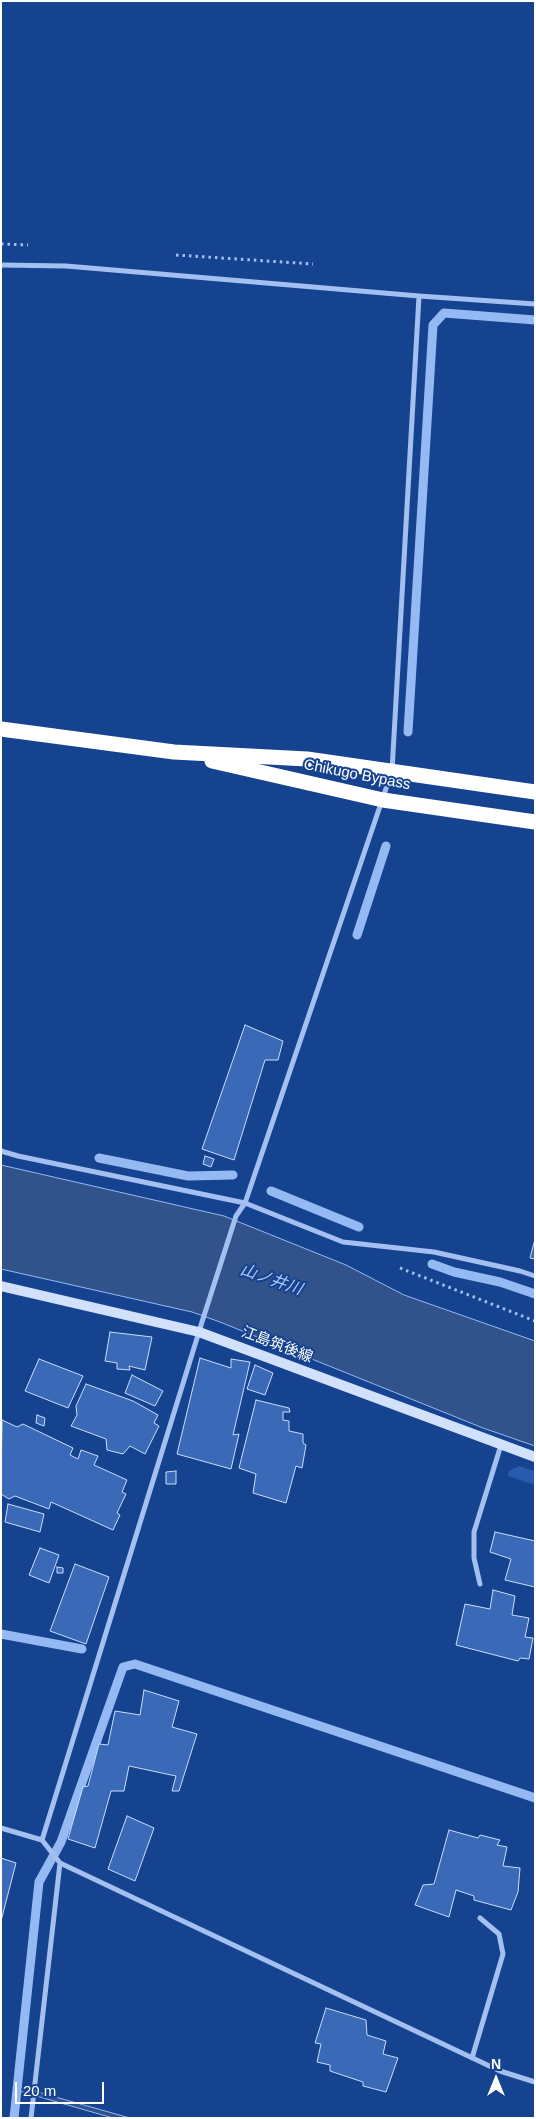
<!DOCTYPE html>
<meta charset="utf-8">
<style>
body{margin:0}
#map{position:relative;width:536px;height:2119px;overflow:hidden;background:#164390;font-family:Arial,sans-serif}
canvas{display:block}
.frame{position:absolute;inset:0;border:2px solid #fff;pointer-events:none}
.north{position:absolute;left:471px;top:2054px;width:50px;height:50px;-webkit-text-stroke:4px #164390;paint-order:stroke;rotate:0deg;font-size:14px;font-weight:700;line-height:20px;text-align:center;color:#fff}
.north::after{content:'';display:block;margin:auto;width:18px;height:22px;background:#fff;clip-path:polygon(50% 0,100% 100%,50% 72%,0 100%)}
.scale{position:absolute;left:15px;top:2082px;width:89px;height:22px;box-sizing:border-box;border:2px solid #fff;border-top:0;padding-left:6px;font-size:15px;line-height:18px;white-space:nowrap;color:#fff;-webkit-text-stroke:4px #164390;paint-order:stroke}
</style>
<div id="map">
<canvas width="536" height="2119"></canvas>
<div class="frame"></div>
<div class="north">N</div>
<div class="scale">20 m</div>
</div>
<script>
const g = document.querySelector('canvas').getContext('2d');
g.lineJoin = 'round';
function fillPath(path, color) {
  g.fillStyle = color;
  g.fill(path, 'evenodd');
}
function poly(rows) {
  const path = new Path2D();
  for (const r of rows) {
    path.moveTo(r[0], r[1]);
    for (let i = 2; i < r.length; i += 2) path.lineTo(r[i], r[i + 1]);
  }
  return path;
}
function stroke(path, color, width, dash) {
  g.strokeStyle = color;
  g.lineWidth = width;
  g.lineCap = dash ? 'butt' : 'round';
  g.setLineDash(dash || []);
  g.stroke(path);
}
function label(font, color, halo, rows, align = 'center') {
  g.font = font + ' Arial,"Noto Sans JP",sans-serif';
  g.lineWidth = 4;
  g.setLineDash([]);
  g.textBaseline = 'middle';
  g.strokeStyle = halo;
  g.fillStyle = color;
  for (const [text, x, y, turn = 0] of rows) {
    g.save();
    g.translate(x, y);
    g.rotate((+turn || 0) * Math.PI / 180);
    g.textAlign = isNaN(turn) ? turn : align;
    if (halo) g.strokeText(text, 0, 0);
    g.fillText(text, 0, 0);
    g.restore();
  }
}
fillPath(poly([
 [519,1466,535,1471,535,1485,508,1476,509,1471]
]), '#285baf');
const water = poly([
 [1,1165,224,1216,346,1265,404,1295,535,1341,535,1446,483,1428,220,1322,192,1312,1,1269,1,1165],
 [20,2087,130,2118,113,2118,19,2091,20,2087]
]);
fillPath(water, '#31528b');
stroke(water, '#95baf3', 1);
stroke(poly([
 [408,732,433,325,444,313,535,320],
 [357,935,386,846],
 [99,1158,188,1176,233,1175],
 [271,1191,359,1227],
 [432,1264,454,1272,500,1282,535,1294],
 [1,1634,82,1649],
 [14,2118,39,1882,61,1842,123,1667,135,1664,535,1798]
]), '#95baf3', 9);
const building = poly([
 [245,1025,283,1041,278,1060,265,1060,234,1160,202,1149,245,1025],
 [205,1156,214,1159,211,1167,203,1164,205,1156],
 [535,1239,535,1259,530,1258,535,1239],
 [110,1332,152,1337,145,1370,129,1366,130,1370,117,1369,117,1363,105,1361,110,1332],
 [200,1358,231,1368,231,1359,250,1362,233,1435,239,1434,231,1469,177,1454,200,1358],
 [39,1359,83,1376,68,1408,25,1391,39,1359],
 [255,1365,273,1373,265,1395,247,1389,255,1365],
 [132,1375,163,1391,155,1406,125,1393,132,1375],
 [86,1384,133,1401,158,1415,154,1423,159,1426,145,1454,130,1446,123,1454,107,1450,106,1439,71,1426,77,1415,76,1406,86,1384],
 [256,1400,289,1408,290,1412,283,1412,283,1420,289,1421,289,1431,303,1434,303,1443,306,1445,302,1468,296,1466,286,1503,253,1493,256,1474,239,1468,256,1400],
 [37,1415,45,1418,44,1426,36,1423,37,1415],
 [2,1420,17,1427,23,1424,73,1448,70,1455,78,1459,81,1450,98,1456,94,1465,127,1480,122,1492,126,1494,117,1513,120,1515,113,1530,51,1502,49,1509,15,1496,9,1499,1,1494,2,1420],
 [176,1471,176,1484,166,1484,166,1472,176,1471],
 [8,1504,44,1514,40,1532,5,1522,8,1504],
 [495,1532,535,1541,535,1587,505,1580,511,1559,490,1552,495,1532],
 [40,1548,59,1555,49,1583,29,1575,40,1548],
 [75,1564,109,1577,86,1644,50,1631,75,1564],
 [57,1567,63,1568,63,1573,57,1573,57,1567],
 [493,1590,515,1596,512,1615,529,1618,525,1637,533,1638,529,1659,520,1658,518,1661,456,1645,465,1604,490,1609,493,1590],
 [144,1690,179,1701,172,1727,197,1734,179,1791,172,1791,176,1776,129,1766,124,1791,111,1791,95,1848,68,1839,83,1787,88,1786,99,1744,108,1745,115,1711,140,1715,144,1690],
 [127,1816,154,1828,135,1881,108,1869,127,1816],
 [449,1830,478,1838,480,1835,500,1840,497,1845,507,1847,503,1866,520,1868,518,1892,511,1910,474,1900,474,1896,456,1890,449,1917,415,1905,423,1885,434,1884,449,1830],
 [1,1858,16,1863,1,1921,1,1858],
 [326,2008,366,2020,367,2035,386,2041,383,2054,398,2058,386,2092,363,2086,363,2082,330,2071,330,2065,317,2062,321,2044,315,2043,326,2008]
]);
fillPath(building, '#3a69b7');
stroke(building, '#caddfb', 1);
stroke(poly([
 [1,244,28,245],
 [176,255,313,264],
 [400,1268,535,1321]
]), '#a3c0f0', 3, [2.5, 4]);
stroke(poly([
 [1,265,66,266,419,296,535,304],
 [1,1151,18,1156,245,1203,343,1242,434,1252,520,1271,535,1276],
 [480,1584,474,1558,474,1532,501,1445],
 [1,1828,42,1840,60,1863,500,2071,535,2082],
 [42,1840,202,1322,236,1216,245,1203,392,771,419,296],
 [472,2058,503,1954,499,1934,480,1918],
 [31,2118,60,1863]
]), '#a3c0f0', 5);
stroke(poly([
 [1,1286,199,1332,535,1457]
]), '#d1e0fb', 10);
stroke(poly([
 [1,729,174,752,307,759,535,792],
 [212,761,383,800,535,822]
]), '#fff', 15);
label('15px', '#fff', '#164390', [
 ["Chikugo Bypass",357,775,11],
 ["江島筑後線",277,1345,21]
]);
label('italic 16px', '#afcbf7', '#164390', [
 ["山ノ井川",271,1280,19]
]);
</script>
